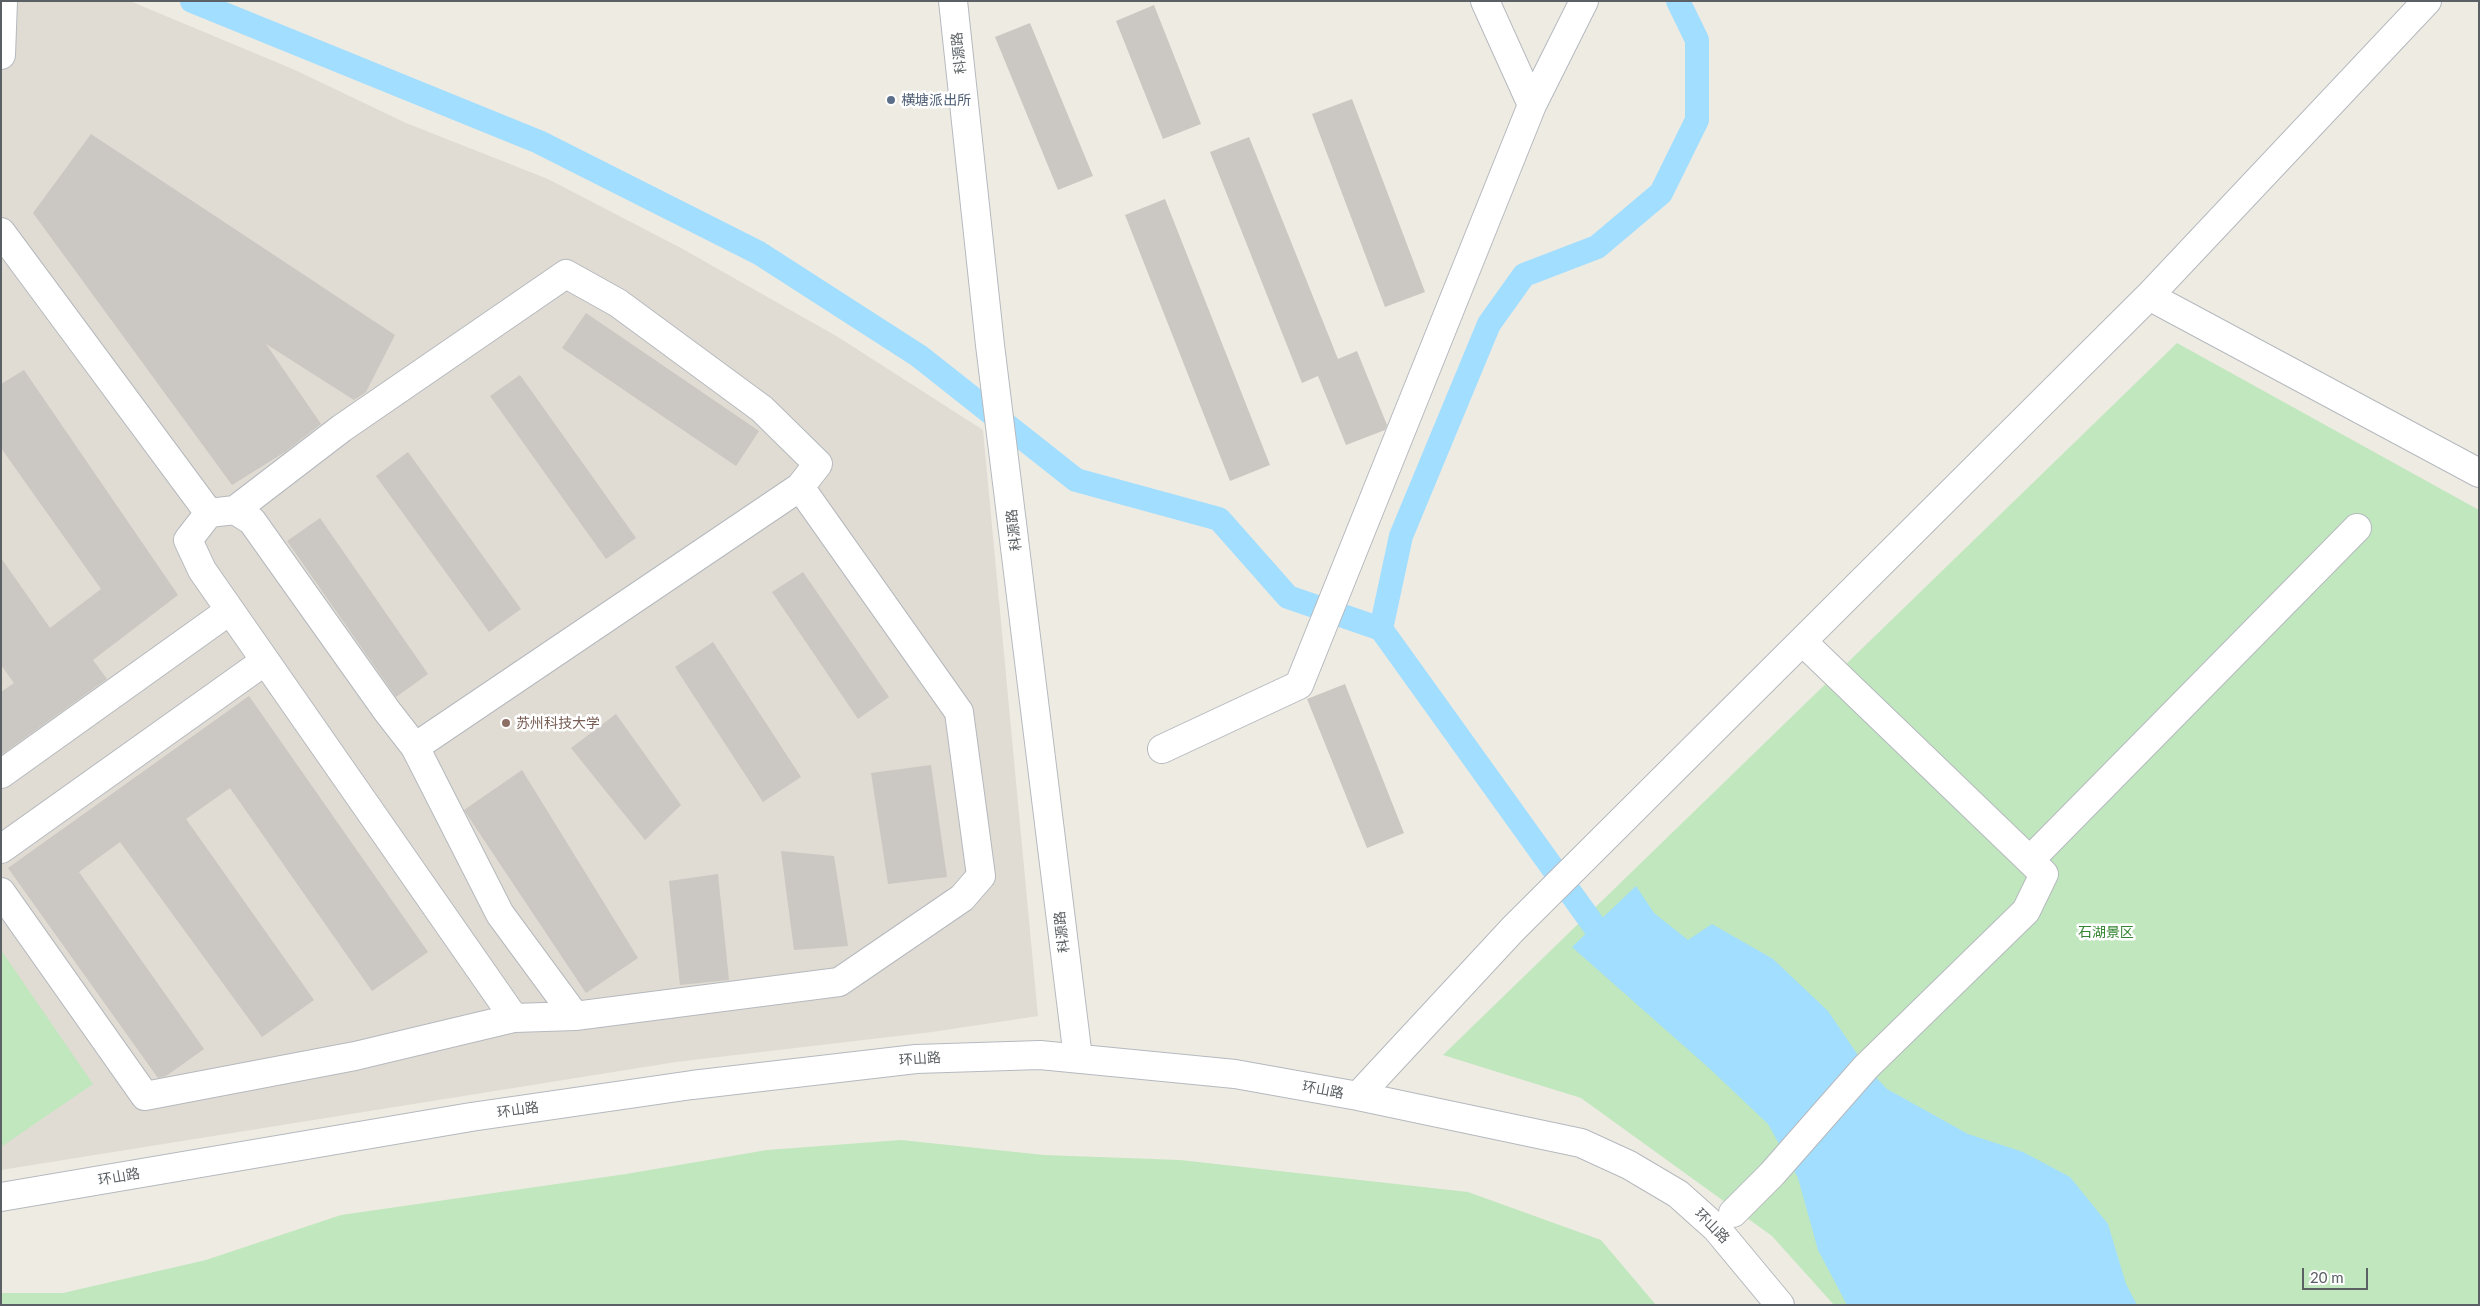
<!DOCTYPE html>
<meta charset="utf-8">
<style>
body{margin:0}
#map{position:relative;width:2480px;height:1306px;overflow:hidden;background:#eeebe3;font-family:Lato,sans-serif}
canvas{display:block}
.frame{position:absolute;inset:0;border:2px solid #5b6064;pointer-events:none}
.scale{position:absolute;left:2302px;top:1268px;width:66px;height:22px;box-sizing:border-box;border:2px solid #5b6064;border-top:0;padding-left:6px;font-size:15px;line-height:18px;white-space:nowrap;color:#5b6064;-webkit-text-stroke:4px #fff;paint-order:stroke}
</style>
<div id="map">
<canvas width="2480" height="1306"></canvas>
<div class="frame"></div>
<div class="scale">20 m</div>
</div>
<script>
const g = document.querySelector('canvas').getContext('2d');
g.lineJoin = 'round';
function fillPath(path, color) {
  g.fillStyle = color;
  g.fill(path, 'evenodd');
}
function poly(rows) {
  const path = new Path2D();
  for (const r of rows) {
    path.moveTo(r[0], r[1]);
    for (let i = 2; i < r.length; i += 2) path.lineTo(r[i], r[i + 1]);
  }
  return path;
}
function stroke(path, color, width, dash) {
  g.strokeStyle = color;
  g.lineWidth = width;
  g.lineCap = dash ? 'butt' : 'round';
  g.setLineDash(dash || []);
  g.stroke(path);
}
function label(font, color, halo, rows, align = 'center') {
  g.font = font + ' Lato,"Noto Sans SC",sans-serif';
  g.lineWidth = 5;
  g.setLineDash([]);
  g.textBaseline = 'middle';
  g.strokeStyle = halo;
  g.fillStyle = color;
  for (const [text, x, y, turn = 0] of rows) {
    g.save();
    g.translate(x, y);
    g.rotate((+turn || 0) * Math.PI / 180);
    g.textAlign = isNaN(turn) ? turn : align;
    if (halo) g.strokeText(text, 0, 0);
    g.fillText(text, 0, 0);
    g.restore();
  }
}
fillPath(poly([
 [1,1,130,1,295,70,406,123,548,179,681,248,838,337,983,430,1038,1016,932,1032,676,1062,1,1170]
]), '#e0dcd3');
fillPath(poly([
 [2177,343,2479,510,2479,1305,1834,1305,1772,1236,1581,1098,1443,1055],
 [1,950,93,1084,1,1147],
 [901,1140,1044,1155,1180,1160,1468,1192,1601,1240,1656,1305,1,1305,1,1293,63,1293,206,1260,341,1215,626,1174,767,1150]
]), '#c1e7be');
fillPath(poly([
 [1636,886,1654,913,1688,940,1712,924,1773,959,1828,1011,1866,1067,1887,1089,1968,1134,2023,1152,2070,1177,2108,1224,2126,1284,2137,1305,1847,1305,1818,1250,1798,1178,1768,1124,1710,1069,1572,947]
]), '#a2deff');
stroke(poly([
 [192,1,539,142,759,253,919,356,1076,480,1219,519,1288,597,1381,629,1613,952],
 [1381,629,1401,536,1489,324,1524,275,1597,247,1661,193,1697,120,1697,40,1678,1]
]), '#a2deff', 24);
fillPath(poly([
 [1154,5,1201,124,1163,139,1116,21],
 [1030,23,1093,176,1058,190,995,37],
 [1352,99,1425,292,1385,307,1312,114],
 [91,134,395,335,366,392,354,400,266,344,321,424,285,452,232,485,33,213],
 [1249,137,1338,359,1357,351,1387,425,1385,430,1346,445,1318,376,1302,383,1210,152],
 [1165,199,1270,465,1230,481,1125,215],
 [586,313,759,431,736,466,562,348],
 [24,370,178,595,93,660,107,679,1,755,1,692,14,683,1,665,1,558,50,628,101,589,1,448,1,384],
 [520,375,636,538,606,559,490,396],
 [408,452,521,609,489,632,376,476],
 [320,518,428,674,396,697,287,541],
 [803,572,889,697,858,719,772,592],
 [713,642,801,777,763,802,675,667],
 [1345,684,1404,833,1367,848,1307,699],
 [249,696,428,952,372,991,230,788,186,819,314,1000,262,1037,120,842,79,872,204,1049,166,1076,158,1078,8,868],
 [616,714,681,805,645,840,571,748],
 [931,765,947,877,888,884,871,773],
 [522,770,638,958,586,993,464,810],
 [781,851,834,856,848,946,794,950],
 [718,874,729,980,680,985,669,881]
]), '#cbc7c2');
const minor = poly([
 [953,1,990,345,1078,1058],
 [1,55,3,1],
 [1532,105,1584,1],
 [1,232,209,513],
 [2149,296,2479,473],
 [235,510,342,428,566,274,618,303,762,409,818,464,800,487,415,747],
 [1162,749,1299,685,1532,105,1485,1],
 [1,774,229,611],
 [1,849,265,661],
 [2030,860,2357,528],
 [1,892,145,1096,355,1056,514,1018,575,1016,839,982,962,898,981,876,959,712,800,487],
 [514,1018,202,570,188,540,209,513,235,510,252,521,387,711,415,747,500,914,575,1016],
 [1358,1096,1513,929,2149,296,2427,1],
 [1,1197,471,1117,692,1085,916,1059,1040,1055,1235,1074,1358,1096,1581,1143,1629,1165,1678,1194,1716,1228,1780,1305],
 [1733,1213,1772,1174,1866,1067,2026,911,2044,874,1803,642]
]);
stroke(minor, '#b5b9be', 30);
stroke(minor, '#fff', 28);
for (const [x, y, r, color] of [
 [891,100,5,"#5c6f8a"],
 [506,723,5,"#8d6e63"]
]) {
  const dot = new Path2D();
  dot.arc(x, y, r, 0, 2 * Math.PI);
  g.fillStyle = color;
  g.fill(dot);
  stroke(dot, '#fff', 2);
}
label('14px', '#5b6064', '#fff', [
 ["科源路",959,53,-96],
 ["科源路",1014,530,-97],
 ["科源路",1062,932,-97],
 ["环山路",920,1059,-4],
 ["环山路",1323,1090,10],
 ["环山路",518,1110,-8],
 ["环山路",119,1177,-10],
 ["环山路",1712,1226,45]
]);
label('14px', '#4e5e75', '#fff', [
 ["横塘派出所",901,100]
], 'left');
label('14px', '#785e54', '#fff', [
 ["苏州科技大学",516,723]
], 'left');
label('14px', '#348531', '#fff', [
 ["石湖景区",2106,932]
]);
</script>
